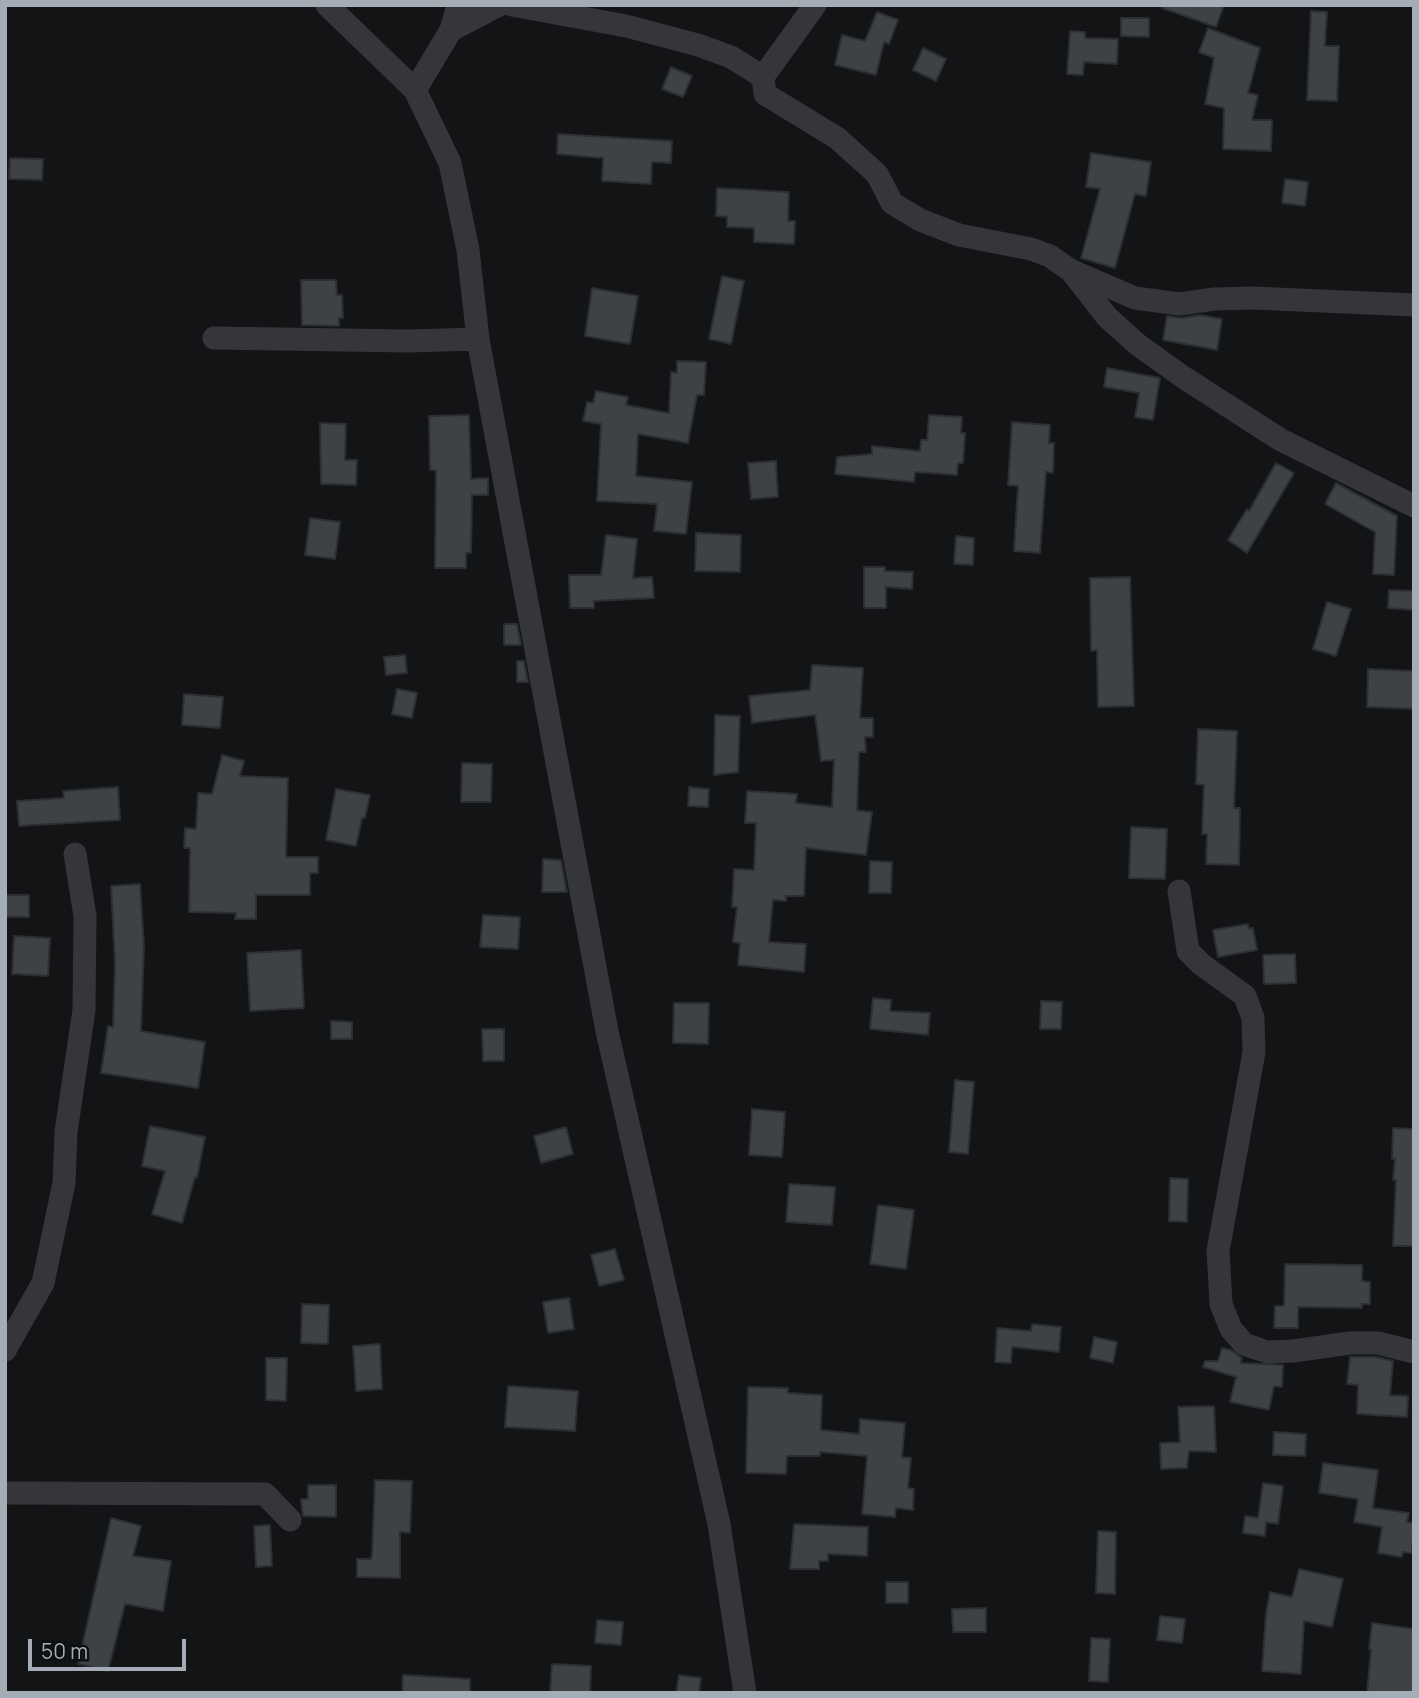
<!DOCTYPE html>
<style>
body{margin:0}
#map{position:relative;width:1419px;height:1698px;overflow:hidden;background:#131415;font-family:Manrope,sans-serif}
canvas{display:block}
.frame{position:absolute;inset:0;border:7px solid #a4adb6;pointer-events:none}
.scale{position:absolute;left:28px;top:1639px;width:158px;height:32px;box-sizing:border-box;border:4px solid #a4adb6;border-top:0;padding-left:9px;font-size:21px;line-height:24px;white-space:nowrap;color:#a4adb6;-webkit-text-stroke:5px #0e0f10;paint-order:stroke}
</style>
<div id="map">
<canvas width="1419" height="1698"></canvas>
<div class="frame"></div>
<div class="scale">50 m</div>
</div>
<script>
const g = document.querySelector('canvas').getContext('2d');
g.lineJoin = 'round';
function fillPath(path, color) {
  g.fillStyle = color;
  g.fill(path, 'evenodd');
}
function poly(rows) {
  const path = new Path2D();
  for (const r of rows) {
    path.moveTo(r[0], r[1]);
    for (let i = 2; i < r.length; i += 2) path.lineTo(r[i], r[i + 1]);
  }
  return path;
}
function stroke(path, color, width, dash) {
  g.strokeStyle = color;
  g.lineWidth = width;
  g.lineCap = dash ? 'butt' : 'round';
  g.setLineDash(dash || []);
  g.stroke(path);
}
const building = poly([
 [1162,5,1224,5,1216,27,1162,8,1162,5],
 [1311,11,1327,12,1325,46,1339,46,1337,101,1307,100,1311,11],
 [877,12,898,20,889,44,884,42,876,75,835,65,842,35,865,41,877,12],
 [1121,18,1149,18,1149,37,1121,36,1121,18],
 [1208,28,1260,48,1248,93,1258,95,1252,120,1272,120,1271,151,1223,149,1224,108,1205,104,1214,58,1199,52,1208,28],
 [1070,31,1085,32,1085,38,1118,39,1117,64,1084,62,1083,75,1067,74,1070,31],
 [923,48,946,59,936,81,913,70,923,48],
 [671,67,692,76,683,97,662,89,671,67],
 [558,134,672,141,671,163,652,162,651,184,602,181,603,158,557,154,558,134],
 [1091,153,1151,162,1146,196,1135,194,1115,268,1081,258,1100,189,1086,187,1091,153],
 [10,158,43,159,42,180,9,179,10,158],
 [1285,179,1308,182,1305,206,1282,203,1285,179],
 [717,188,789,192,788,221,795,221,794,244,754,242,754,228,727,227,727,217,716,216,717,188],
 [722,276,744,281,731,344,709,339,722,276],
 [301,280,336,280,337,295,342,295,343,318,339,318,339,326,302,325,301,280],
 [592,288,638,296,630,344,585,336,592,288],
 [1200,315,1222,319,1217,350,1163,340,1167,316,1182,318,1200,315],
 [677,361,706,362,704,395,697,395,688,443,638,434,636,476,692,482,686,534,654,531,657,504,597,501,601,424,583,421,587,402,593,403,596,391,628,397,626,405,669,413,671,372,677,373,677,361],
 [1107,368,1160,378,1153,420,1135,417,1139,393,1104,387,1107,368],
 [469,415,471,479,488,478,488,495,472,495,471,553,466,553,466,568,435,568,436,470,430,470,429,416,469,415],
 [929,415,962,417,961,433,965,433,963,463,958,463,957,475,915,472,914,482,835,474,837,457,872,454,872,446,920,451,921,440,927,440,929,415],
 [1012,422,1050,425,1049,443,1054,443,1053,473,1046,472,1040,553,1014,551,1018,486,1008,485,1012,422],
 [320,423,346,424,345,460,357,460,356,485,321,484,320,423],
 [776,461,778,497,751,499,748,463,776,461],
 [1276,463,1294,473,1247,553,1228,540,1247,509,1249,511,1276,463],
 [1336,483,1397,516,1394,575,1373,574,1375,532,1325,504,1336,483],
 [310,518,340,522,335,559,305,555,310,518],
 [696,533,741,535,740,572,695,571,696,533],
 [606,535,637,539,633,578,652,577,654,598,594,601,594,608,570,608,569,575,601,575,606,535],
 [956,536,974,538,973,565,954,564,956,536],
 [864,567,885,567,885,571,913,572,912,589,886,587,886,608,864,608,864,567],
 [1130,577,1134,706,1098,707,1097,650,1091,651,1090,578,1130,577],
 [1389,590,1414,591,1414,610,1388,608,1389,590],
 [1327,602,1351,609,1336,656,1313,649,1327,602],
 [504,624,517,624,521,645,504,645,504,624],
 [405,655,407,673,386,675,384,657,405,655],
 [517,661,524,661,528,682,517,682,517,661],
 [812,665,863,668,860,718,873,718,873,737,865,737,866,752,859,752,857,810,872,812,866,855,806,848,804,896,786,896,786,901,773,900,769,942,806,944,804,972,738,965,740,943,733,942,737,907,732,907,734,869,754,870,756,823,745,823,747,791,797,794,796,803,832,807,834,760,821,761,815,715,752,723,749,696,810,690,812,665],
 [1368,669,1414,671,1414,709,1367,707,1368,669],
 [397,689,417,693,412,718,392,714,397,689],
 [184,694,223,697,220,728,182,725,184,694],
 [715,715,740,716,738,772,714,775,715,715],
 [1198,729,1237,731,1234,808,1240,808,1239,865,1206,864,1207,834,1202,834,1204,785,1196,784,1198,729],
 [222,755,244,761,240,776,288,778,286,857,318,857,318,873,310,873,310,895,256,895,256,919,235,919,236,913,189,912,190,848,184,848,185,828,196,829,198,793,212,794,222,755],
 [462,763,492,764,491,802,461,802,462,763],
 [118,787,120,820,19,826,17,801,64,798,63,791,118,787],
 [689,787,709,789,708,807,688,806,689,787],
 [336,789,370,795,365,818,362,818,356,846,326,840,336,789],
 [1131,827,1167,829,1165,879,1129,878,1131,827],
 [543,859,561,860,567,892,542,892,543,859],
 [870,861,892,862,891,893,869,893,870,861],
 [140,884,144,946,141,1031,205,1042,198,1088,101,1073,108,1026,113,1027,115,963,111,886,140,884],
 [5,895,29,895,29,917,5,917,5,895],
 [483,915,520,917,518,949,480,947,483,915],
 [1248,924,1249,929,1253,928,1257,950,1218,957,1213,930,1248,924],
 [14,936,50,938,48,976,12,974,14,936],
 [301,950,304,1008,250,1011,247,953,301,950],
 [1295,954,1296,983,1264,984,1263,955,1295,954],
 [873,998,891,1000,890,1011,930,1013,928,1035,870,1029,873,998],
 [1041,1001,1062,1002,1061,1029,1040,1029,1041,1001],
 [674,1003,709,1003,708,1044,673,1043,674,1003],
 [331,1021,352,1022,352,1039,331,1039,331,1021],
 [482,1029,504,1029,504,1061,483,1061,482,1029],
 [955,1080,974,1082,968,1154,949,1152,955,1080],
 [752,1109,785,1112,782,1157,749,1155,752,1109],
 [150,1126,205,1137,197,1178,195,1177,182,1223,152,1214,165,1171,142,1166,150,1126],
 [566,1127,573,1154,541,1163,534,1136,566,1127],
 [1393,1128,1414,1129,1414,1246,1393,1246,1396,1180,1393,1180,1395,1159,1392,1159,1393,1128],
 [1170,1178,1188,1179,1187,1222,1169,1221,1170,1178],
 [789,1184,835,1187,832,1225,786,1222,789,1184],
 [878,1205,914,1210,906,1269,870,1264,878,1205],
 [615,1249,624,1280,599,1286,591,1255,615,1249],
 [1285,1264,1362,1265,1362,1281,1370,1282,1370,1304,1362,1304,1362,1308,1298,1307,1298,1328,1274,1328,1275,1306,1284,1306,1285,1264],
 [569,1298,574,1329,548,1333,543,1302,569,1298],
 [302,1304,329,1305,328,1344,301,1343,302,1304],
 [1032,1324,1061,1327,1059,1352,1012,1347,1011,1363,995,1362,997,1328,1031,1331,1032,1324],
 [1094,1337,1117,1342,1113,1363,1090,1358,1094,1337],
 [380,1344,382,1389,356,1391,353,1346,380,1344],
 [1222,1348,1231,1350,1242,1358,1241,1363,1283,1365,1282,1387,1274,1386,1269,1410,1230,1402,1236,1377,1203,1367,1205,1361,1218,1361,1222,1348],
 [1350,1357,1376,1357,1393,1361,1390,1395,1408,1396,1407,1417,1357,1414,1358,1385,1347,1384,1350,1357],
 [266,1358,287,1358,286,1401,266,1400,266,1358],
 [508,1386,578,1391,575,1431,505,1427,508,1386],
 [748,1387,788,1388,788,1393,822,1395,821,1430,859,1434,860,1419,905,1423,902,1457,911,1458,908,1488,914,1489,913,1510,896,1508,895,1517,862,1514,867,1456,820,1452,820,1456,787,1456,786,1474,746,1473,748,1387],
 [1214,1406,1216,1452,1189,1451,1187,1468,1161,1469,1160,1443,1180,1442,1178,1407,1214,1406],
 [1274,1432,1306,1434,1305,1456,1273,1455,1274,1432],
 [1323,1463,1378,1470,1373,1508,1409,1513,1407,1522,1414,1523,1412,1553,1403,1552,1402,1557,1378,1553,1382,1527,1354,1522,1358,1499,1319,1493,1323,1463],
 [375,1480,412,1481,410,1533,400,1532,400,1578,357,1577,357,1559,371,1559,372,1555,375,1480],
 [1263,1483,1283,1486,1278,1524,1266,1522,1265,1536,1243,1533,1245,1516,1258,1518,1263,1483],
 [308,1485,336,1485,336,1517,303,1516,301,1499,308,1499,308,1485],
 [111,1518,141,1526,133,1556,171,1561,163,1611,125,1604,108,1671,78,1664,111,1518],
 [794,1524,868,1527,867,1556,828,1554,828,1561,819,1561,819,1569,790,1569,794,1524],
 [270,1525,272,1566,256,1567,254,1526,270,1525],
 [1098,1531,1116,1532,1115,1594,1096,1593,1098,1531],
 [1299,1569,1343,1579,1332,1627,1304,1621,1301,1674,1262,1671,1266,1613,1270,1592,1292,1597,1299,1569],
 [886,1582,908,1582,908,1603,886,1603,886,1582],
 [986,1608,986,1632,953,1632,952,1609,986,1608],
 [1160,1616,1185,1619,1182,1643,1157,1640,1160,1616],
 [597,1620,623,1622,621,1645,595,1643,597,1620],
 [1372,1623,1414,1629,1414,1693,1367,1693,1371,1650,1369,1649,1372,1623],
 [1091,1638,1110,1639,1108,1682,1089,1681,1091,1638],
 [552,1664,591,1666,590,1693,550,1693,552,1664],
 [403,1675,470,1679,470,1693,402,1693,403,1675],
 [679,1675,701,1678,699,1693,676,1693,679,1675]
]);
fillPath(building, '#3f4245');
stroke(building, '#2d2e31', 2);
stroke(poly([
 [327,5,415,90,450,163,468,250,478,339,607,1031,719,1524,745,1693],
 [512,5,626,26,698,45,731,57,763,77,765,94,837,138,877,174,892,203,920,220,959,235,1031,249,1050,256,1070,270,1135,298,1180,304,1214,299,1253,298,1414,305],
 [451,30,499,5],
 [763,77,815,5],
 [415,90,451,30,458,5],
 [1072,272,1107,317,1137,344,1183,377,1281,440,1414,506],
 [214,338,408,341,478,339],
 [1179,891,1188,951,1201,964,1245,996,1253,1018,1254,1052,1218,1251,1221,1304,1231,1329,1244,1344,1267,1352,1293,1351,1350,1343,1378,1343,1414,1352],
 [5,1350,43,1283,64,1183,66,1132,84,1010,85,916,75,854],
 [5,1493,265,1494,290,1520]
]), '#34363a', 23);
</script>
